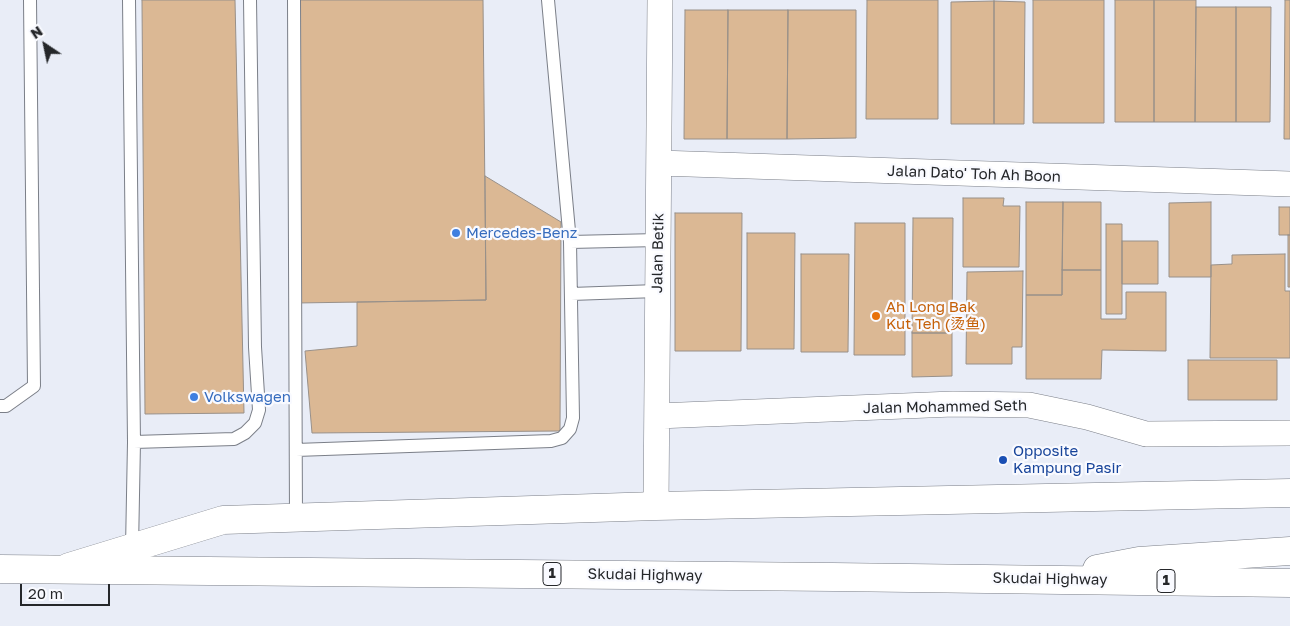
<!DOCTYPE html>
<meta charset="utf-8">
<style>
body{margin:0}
#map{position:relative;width:1290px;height:626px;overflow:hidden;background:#e9edf7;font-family:"Golos Text",sans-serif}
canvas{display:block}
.north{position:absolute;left:20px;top:20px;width:50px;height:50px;-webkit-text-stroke:4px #f9faff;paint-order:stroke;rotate:326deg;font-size:14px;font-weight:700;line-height:20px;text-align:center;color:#25272a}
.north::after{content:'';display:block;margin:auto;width:18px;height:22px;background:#25272a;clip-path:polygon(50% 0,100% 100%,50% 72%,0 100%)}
.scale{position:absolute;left:20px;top:584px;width:90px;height:22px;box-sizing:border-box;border:2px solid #25272a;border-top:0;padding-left:6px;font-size:15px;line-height:18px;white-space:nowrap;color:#25272a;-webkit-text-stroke:4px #f9faff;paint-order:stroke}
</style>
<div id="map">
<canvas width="1290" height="626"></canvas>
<div class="north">N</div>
<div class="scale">20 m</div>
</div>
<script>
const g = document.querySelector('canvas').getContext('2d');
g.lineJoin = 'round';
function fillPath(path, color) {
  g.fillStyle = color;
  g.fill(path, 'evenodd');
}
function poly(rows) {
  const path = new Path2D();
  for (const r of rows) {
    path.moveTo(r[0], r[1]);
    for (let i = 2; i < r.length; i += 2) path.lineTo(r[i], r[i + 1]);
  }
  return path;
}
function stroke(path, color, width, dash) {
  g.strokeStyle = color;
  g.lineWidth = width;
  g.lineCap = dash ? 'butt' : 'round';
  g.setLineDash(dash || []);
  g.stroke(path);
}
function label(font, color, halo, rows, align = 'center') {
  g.font = font + ' "Golos Text","Noto Sans SC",sans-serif';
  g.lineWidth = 4.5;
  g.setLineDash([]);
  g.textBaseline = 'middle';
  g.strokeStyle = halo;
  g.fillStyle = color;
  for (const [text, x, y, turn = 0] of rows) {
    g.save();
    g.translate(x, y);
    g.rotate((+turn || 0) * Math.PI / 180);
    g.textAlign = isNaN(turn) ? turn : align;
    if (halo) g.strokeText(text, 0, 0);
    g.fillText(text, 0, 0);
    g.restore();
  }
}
const building = poly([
 [142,0,235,0,244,413,145,414,142,0],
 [294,0,483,0,486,300,297,303,294,0],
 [867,0,938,0,938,119,866,119,867,0],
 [1033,0,1104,0,1104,123,1033,123,1033,0],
 [1115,0,1154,0,1154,122,1115,122,1115,0],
 [1154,0,1196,0,1195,122,1154,122,1154,0],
 [1285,0,1290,0,1290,139,1284,139,1285,0],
 [994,1,1025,2,1024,124,994,124,994,1],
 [994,1,994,124,951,124,951,2,994,1],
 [1196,7,1236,7,1236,122,1195,122,1196,7],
 [1236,7,1271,7,1270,122,1236,122,1236,7],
 [685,10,728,10,727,139,684,139,685,10],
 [728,10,788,10,787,139,727,139,728,10],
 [788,10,856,10,856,138,787,139,788,10],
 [485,176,561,222,560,431,312,433,305,351,357,346,357,302,486,300,485,176],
 [963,198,1004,198,1003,206,1020,206,1019,267,963,267,963,198],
 [1026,202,1063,202,1062,295,1026,295,1026,202],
 [1063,202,1101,202,1101,270,1062,270,1063,202],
 [1211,202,1211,277,1169,277,1169,203,1211,202],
 [1279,207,1290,207,1290,235,1279,235,1279,207],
 [675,213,742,213,741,351,675,351,675,213],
 [913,218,953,218,952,333,912,333,913,218],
 [855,223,905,223,905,355,854,355,855,223],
 [1106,224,1122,224,1122,314,1106,314,1106,224],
 [747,233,795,233,794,349,747,349,747,233],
 [1288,235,1290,235,1290,287,1288,287,1288,235],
 [1122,241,1158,241,1158,284,1122,284,1122,241],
 [801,254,849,254,848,352,801,352,801,254],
 [1285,254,1285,291,1290,291,1290,358,1210,358,1211,265,1232,264,1232,255,1285,254],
 [1062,270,1101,270,1101,319,1126,319,1126,292,1166,292,1166,351,1102,350,1101,379,1026,379,1026,295,1062,295,1062,270],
 [1023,271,1022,347,1012,347,1012,364,966,364,967,272,1023,271],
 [912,333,952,333,952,376,912,377,912,333],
 [1188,360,1277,360,1277,400,1188,400,1188,360]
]);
fillPath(building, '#dbb894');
stroke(building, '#989089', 1);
const lane = poly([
 [129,0,134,442,132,548],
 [294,0,296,518],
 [570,242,658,240],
 [571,294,657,291],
 [0,406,6,406,34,386,30,0],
 [134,442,234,439,245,433,255,423,259,410,255,347,250,0],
 [296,450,551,441,562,438,570,429,573,418,570,242,548,0]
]);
const street = poly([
 [659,163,1290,184],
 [657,416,953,404,1029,405,1087,417,1146,434,1290,433],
 [656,506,660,0]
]);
const secondary = poly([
 [69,567,223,520,656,506,1290,493]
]);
const highway = poly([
 [0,569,833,577,1290,583],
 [1097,569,1139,561,1290,551]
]);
stroke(lane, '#7b7f88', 14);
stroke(street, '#7b7f88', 26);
stroke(secondary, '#7b7f88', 29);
stroke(highway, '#7b7f88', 29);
stroke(lane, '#fff', 12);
stroke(street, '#fff', 25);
stroke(secondary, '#fff', 28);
stroke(highway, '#fff', 28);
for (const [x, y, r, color] of [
 [456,233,5,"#3f7fe0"],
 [876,316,5,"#e8710a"],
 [194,397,5,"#3f7fe0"],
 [1003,460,5,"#1a4fb4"]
]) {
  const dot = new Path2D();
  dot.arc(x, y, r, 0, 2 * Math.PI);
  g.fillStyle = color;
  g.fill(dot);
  stroke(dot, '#f9faff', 2);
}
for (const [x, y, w] of [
 [552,574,18],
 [1166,581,18]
]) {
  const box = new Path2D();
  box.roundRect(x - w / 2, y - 11.5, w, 23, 4);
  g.fillStyle = '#f9faff';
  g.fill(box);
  stroke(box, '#25272a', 1);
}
label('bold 14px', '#25272a', null, [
 ["1",552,574],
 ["1",1166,581]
]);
label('15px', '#25272a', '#f9faff', [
 ["Jalan Dato' Toh Ah Boon",974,174,2],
 ["Jalan Betik",658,253,-89],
 ["Jalan Mohammed Seth",945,407,-1],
 ["Skudai Highway",645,575,1],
 ["Skudai Highway",1050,579,1]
]);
label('15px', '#366cbe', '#f9faff', [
 ["Mercedes-Benz",466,233],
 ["Volkswagen",204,397]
], 'left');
label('15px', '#c56008', '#f9faff', [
 ["Ah Long Bak",886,307],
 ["Kut Teh (烫鱼)",886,324]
], 'left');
label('15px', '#164399', '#f9faff', [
 ["Opposite",1013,451],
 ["Kampung Pasir",1013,468]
], 'left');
</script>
